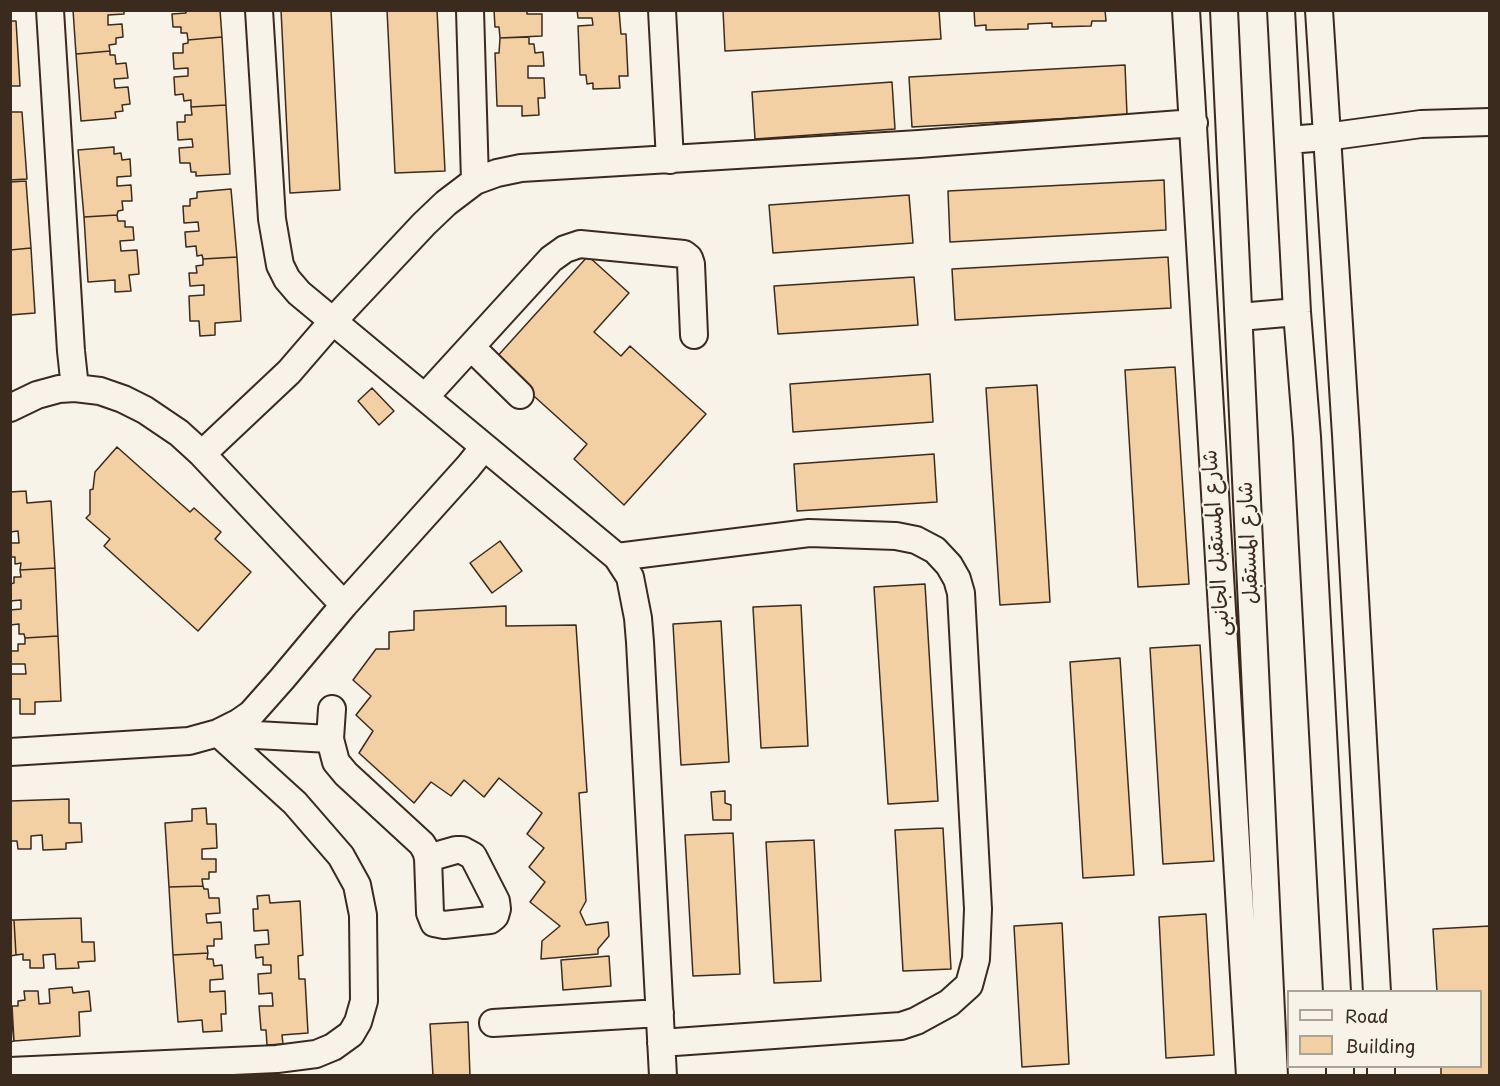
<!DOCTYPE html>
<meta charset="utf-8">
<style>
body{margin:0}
#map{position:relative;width:1500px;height:1086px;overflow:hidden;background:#f7f3e8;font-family:"Playpen Sans",sans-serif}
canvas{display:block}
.frame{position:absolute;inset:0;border:12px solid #3b2a1e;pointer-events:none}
.legend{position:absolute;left:1287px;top:990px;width:195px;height:78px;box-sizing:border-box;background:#f7f3e8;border:2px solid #aca397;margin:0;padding:8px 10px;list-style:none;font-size:18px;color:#3b2a1e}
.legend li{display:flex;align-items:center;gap:12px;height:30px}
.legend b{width:30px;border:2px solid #aca397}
</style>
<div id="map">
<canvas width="1500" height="1086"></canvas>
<div class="frame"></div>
<ul class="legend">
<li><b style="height:8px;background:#f7f3e8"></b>Road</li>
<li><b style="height:16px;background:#f3d0a4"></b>Building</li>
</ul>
</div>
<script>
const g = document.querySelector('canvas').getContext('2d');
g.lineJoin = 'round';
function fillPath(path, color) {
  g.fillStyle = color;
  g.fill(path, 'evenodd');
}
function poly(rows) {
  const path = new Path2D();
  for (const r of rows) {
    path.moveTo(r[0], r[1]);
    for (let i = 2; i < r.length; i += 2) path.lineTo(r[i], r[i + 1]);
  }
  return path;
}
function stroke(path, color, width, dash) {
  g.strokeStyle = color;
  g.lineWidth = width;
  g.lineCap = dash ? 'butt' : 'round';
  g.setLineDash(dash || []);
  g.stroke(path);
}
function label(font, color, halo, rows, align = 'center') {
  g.font = font + ' "Playpen Sans","Playpen Sans Arabic",sans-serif';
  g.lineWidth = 4.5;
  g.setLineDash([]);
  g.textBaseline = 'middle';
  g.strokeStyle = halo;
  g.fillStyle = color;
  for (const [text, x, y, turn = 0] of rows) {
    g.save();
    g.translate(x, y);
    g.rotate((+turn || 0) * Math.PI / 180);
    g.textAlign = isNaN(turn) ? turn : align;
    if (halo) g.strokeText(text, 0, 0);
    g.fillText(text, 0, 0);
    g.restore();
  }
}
const building = poly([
 [73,10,124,10,124,14,108,15,108,25,122,24,123,37,116,38,116,44,109,45,110,51,76,54,73,10],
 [185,10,220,10,222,37,188,40,187,33,181,33,181,27,173,27,172,14,186,13,185,10],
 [281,10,331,10,340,190,290,193,281,10],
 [387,10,437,10,445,171,395,173,387,10],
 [494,10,527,10,527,14,542,14,542,36,500,38,499,27,495,27,494,10],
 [577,10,619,10,621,34,626,34,628,76,619,76,620,88,593,89,593,83,587,84,586,75,580,75,578,26,593,25,592,18,578,18,577,10],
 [723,10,939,10,941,39,725,51,723,10],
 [974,10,1105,10,1106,21,1092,21,1091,26,1052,27,1052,23,1028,24,1028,29,986,30,986,25,975,26,974,10],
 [10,21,16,21,20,86,10,86,10,21],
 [222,37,226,105,191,107,191,100,184,101,183,94,175,95,174,77,188,76,188,68,174,69,173,53,183,53,183,44,188,43,188,40,222,37],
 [529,37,529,44,534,44,535,53,543,52,544,66,528,66,528,78,544,78,545,98,538,98,539,115,522,116,522,106,497,106,495,53,499,53,500,38,529,37],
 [110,51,110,55,115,55,116,64,126,63,128,78,114,79,115,88,128,87,130,104,122,105,123,111,115,112,116,118,81,121,76,54,110,51],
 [1125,65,1127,115,912,127,909,77,1125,65],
 [892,82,895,129,755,139,752,92,892,82],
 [226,105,230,174,196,176,196,172,191,172,190,163,180,163,179,148,193,147,192,139,178,140,177,122,185,122,185,115,192,115,191,107,226,105],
 [10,112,22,112,27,179,10,180,10,112],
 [114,147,114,154,121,153,122,160,130,159,131,176,117,177,117,186,131,185,132,201,122,201,123,210,118,211,117,215,84,217,78,150,114,147],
 [1164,180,1166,230,950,242,948,191,1164,180],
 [26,181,31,248,10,250,10,182,26,181],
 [231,189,237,257,203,259,202,255,197,256,196,246,186,247,185,232,199,231,198,222,184,223,183,206,190,206,190,199,197,198,197,192,231,189],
 [909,195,913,243,773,253,769,205,909,195],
 [117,215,118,221,125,221,125,227,133,227,134,240,120,241,121,251,137,250,139,274,129,275,131,291,115,292,115,280,88,282,84,217,117,215],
 [31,248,35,313,10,315,10,250,31,248],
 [588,256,629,293,594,332,621,356,630,346,706,414,624,505,574,459,587,444,494,360,588,256],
 [237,257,241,321,215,323,215,335,200,336,199,321,190,321,189,296,204,295,204,285,190,286,189,273,197,273,196,266,203,265,203,259,237,257],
 [1168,257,1171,308,955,320,952,269,1168,257],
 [914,277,918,325,778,334,774,286,914,277],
 [1175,367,1189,584,1138,587,1125,370,1175,367],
 [930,374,933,422,793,432,790,384,930,374],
 [1037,385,1050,602,1000,605,986,388,1037,385],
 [372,388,394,411,379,425,358,401,372,388],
 [117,447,190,512,194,508,221,532,215,539,251,572,198,631,104,546,110,539,86,518,90,514,90,490,93,489,95,472,117,447],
 [934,454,937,502,797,511,794,464,934,454],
 [26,491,27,503,51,501,55,568,20,570,21,563,15,564,15,557,10,557,10,543,19,543,18,531,10,532,10,492,26,491],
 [500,541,522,571,492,593,470,563,500,541],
 [55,568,58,636,25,638,24,634,19,634,19,624,10,625,10,610,21,609,21,600,10,601,10,584,14,583,14,577,21,577,20,570,55,568],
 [925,584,938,801,888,804,874,587,925,584],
 [801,605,808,746,761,748,753,607,801,605],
 [506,606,506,626,576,625,587,792,579,793,586,901,580,912,586,925,608,922,609,936,598,949,598,954,541,959,542,941,560,926,530,902,545,882,529,867,544,848,527,834,542,813,499,778,484,797,464,780,451,796,431,782,414,803,359,753,373,731,356,715,371,696,353,680,376,649,389,649,389,632,414,630,414,611,506,606],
 [721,621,729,762,681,765,673,624,721,621],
 [58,636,61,701,35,702,35,714,20,714,20,699,11,699,10,674,26,674,25,664,11,664,11,651,18,651,18,644,25,644,25,638,58,636],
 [1200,645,1214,861,1163,864,1150,648,1200,645],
 [1120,658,1134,875,1083,878,1070,662,1120,658],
 [725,791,725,803,731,805,731,820,713,820,711,792,725,791],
 [69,799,69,823,81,823,82,842,66,843,66,849,43,850,42,835,31,836,31,849,18,849,17,841,10,841,10,801,69,799],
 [206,808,207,824,216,824,217,848,202,849,202,859,216,859,216,872,209,872,209,879,202,879,203,886,169,887,165,823,192,821,192,809,206,808],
 [943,828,951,969,903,971,895,830,943,828],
 [733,833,740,974,693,976,685,835,733,833],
 [814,840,821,981,774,983,766,842,814,840],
 [203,886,204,889,208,889,209,898,219,898,220,913,206,914,207,923,221,922,222,939,214,939,214,946,207,946,208,953,173,955,169,887,203,886],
 [269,895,270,903,300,901,303,955,298,956,299,979,305,979,308,1033,282,1035,283,1044,267,1045,266,1030,261,1030,259,1006,273,1006,272,993,259,994,258,974,271,973,271,965,263,965,263,957,256,958,255,945,269,944,268,930,254,931,253,909,258,909,257,896,269,895],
 [1206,914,1214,1055,1166,1058,1159,917,1206,914],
 [81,918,82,942,94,942,95,961,78,962,79,968,56,969,55,954,43,955,44,968,30,968,30,960,23,960,23,954,16,955,14,920,81,918],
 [10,920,14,920,16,955,10,956,10,920],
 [1062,923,1069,1064,1022,1067,1014,926,1062,923],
 [1490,926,1490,1076,1441,1076,1441,1066,1480,1066,1480,992,1437,992,1433,929,1490,926],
 [208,953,207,959,213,959,214,966,222,965,223,979,210,980,210,992,225,991,226,1014,221,1014,222,1031,203,1032,202,1020,178,1022,173,955,208,953],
 [609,956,611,986,563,990,561,960,609,956],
 [72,987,73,993,89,991,91,1011,79,1012,80,1036,14,1041,12,1006,18,1006,18,1001,25,1000,24,991,38,991,39,1004,50,1003,49,989,72,987],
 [10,1006,14,1041,10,1042,10,1006],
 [468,1022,470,1076,433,1076,430,1024,468,1022]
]);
fillPath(building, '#f3d0a4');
stroke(building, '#3b2a1e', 1.5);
const minor = poly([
 [50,10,71,351,75,388],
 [259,10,272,219,280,265,287,279,299,293,617,557,630,577,638,618,640,642,663,1076],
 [470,10,475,181],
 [662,10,670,160],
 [1186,10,1250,1076],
 [1224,10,1274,1076],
 [1281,10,1297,312,1307,437,1337,992],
 [1319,10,1346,435,1377,992],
 [1288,140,1326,137,1421,124,1490,122],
 [1239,317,1297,312],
 [471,347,520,395],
 [425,397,551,259,565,249,580,244,684,254,689,258,691,264,694,335],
 [10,408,37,395,59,389,75,388,100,391,123,399,145,410,179,433,202,454,344,605],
 [202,454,289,372,333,321,424,224,446,203,475,181,497,173,521,168,919,144,1194,123],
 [617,557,809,533,896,536,916,540,935,550,949,565,957,579,961,593,978,909,976,959,969,985,949,1003,916,1021,901,1026,661,1043],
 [332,709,330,739,336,762,346,774,422,844,426,851,428,858,430,913,434,923,444,925,490,920,495,916,497,909,496,901,473,856,462,850,456,850,428,858],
 [219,733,330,739],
 [10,752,189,741,218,733,238,723,251,714,282,679,344,605,468,467,484,447],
 [493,1023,660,1013],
 [1340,1066,1340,1076],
 [1381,1066,1381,1076],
 [10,1071,277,1059,316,1054,333,1047,351,1034,358,1022,364,1001,363,915,357,885,341,856,295,803,218,733]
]);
stroke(minor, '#3b2a1e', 30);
stroke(minor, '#f7f3e8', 26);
label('21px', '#3b2a1e', '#f7f3e8', [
 ["شارع المستقبل الجانبى",1217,543,-94],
 ["شارع المستقبل",1249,543,-93]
]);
</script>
